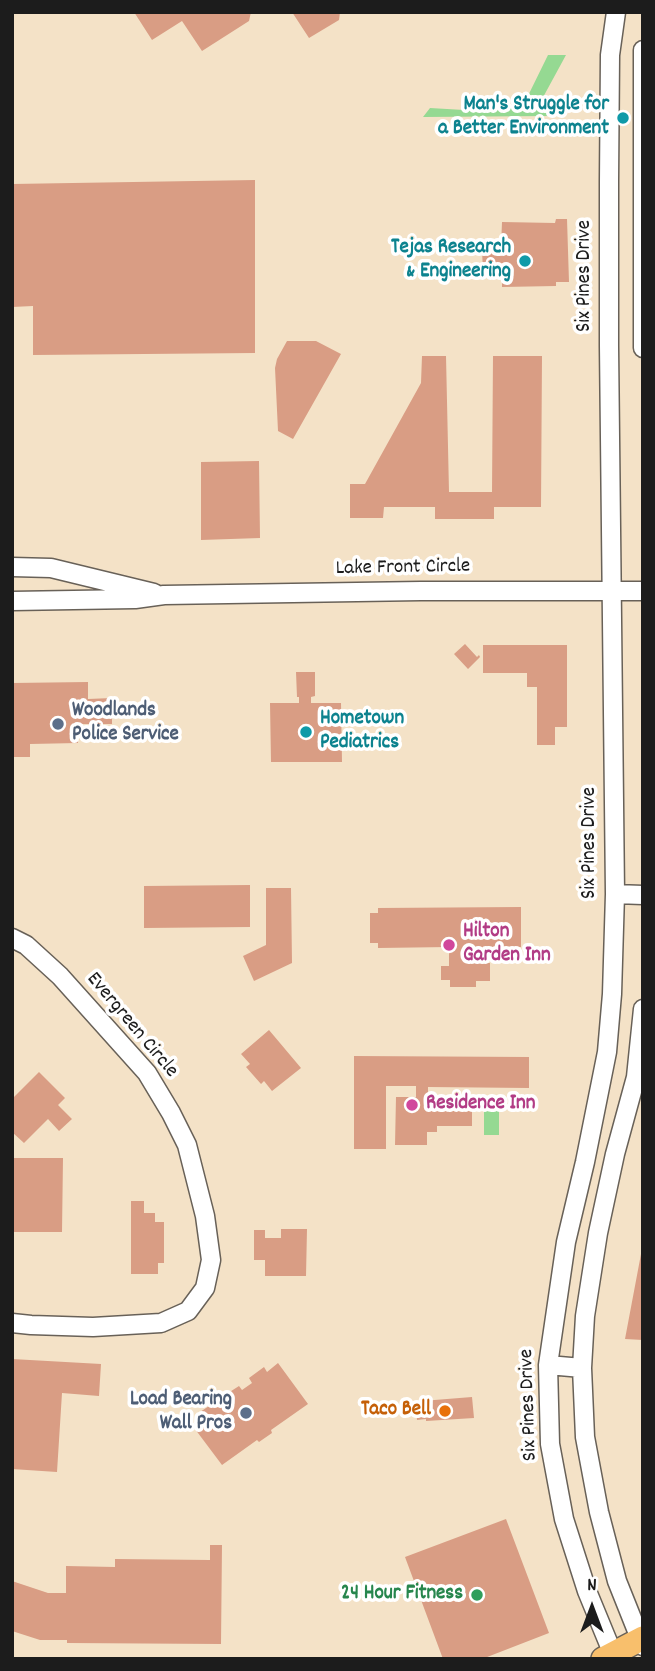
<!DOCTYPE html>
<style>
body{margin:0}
#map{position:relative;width:655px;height:1671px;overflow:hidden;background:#f4e2c7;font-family:Dekko,sans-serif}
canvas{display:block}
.frame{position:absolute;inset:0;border:14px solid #1c1c1c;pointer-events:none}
.north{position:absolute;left:557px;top:1573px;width:70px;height:70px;-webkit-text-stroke:5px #fff;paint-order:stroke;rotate:0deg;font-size:19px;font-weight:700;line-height:28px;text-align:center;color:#1c1c1c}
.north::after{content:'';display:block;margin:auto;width:24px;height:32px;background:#1c1c1c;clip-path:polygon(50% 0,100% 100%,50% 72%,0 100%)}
</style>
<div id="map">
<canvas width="655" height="1671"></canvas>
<div class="frame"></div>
<div class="north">N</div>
</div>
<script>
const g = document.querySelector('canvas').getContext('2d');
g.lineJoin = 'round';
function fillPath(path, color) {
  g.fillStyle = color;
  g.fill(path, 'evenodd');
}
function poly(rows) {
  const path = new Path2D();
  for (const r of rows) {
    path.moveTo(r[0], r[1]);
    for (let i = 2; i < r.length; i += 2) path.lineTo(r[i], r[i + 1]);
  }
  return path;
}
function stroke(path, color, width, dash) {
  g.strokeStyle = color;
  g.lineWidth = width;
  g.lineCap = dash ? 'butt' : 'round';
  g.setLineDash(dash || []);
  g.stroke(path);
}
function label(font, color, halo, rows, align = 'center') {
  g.font = font + ' Dekko,sans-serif';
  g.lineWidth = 7;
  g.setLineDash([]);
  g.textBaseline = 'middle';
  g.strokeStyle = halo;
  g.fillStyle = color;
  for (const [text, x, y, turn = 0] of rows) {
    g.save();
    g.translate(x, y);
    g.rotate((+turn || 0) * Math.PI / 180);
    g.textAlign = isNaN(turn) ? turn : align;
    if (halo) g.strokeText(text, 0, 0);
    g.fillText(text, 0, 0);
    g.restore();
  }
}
fillPath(poly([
 [548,55,566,55,541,101,549,116,423,117,430,108,464,110,494,102,521,110],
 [484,1100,499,1100,499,1135,484,1135]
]), '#95d992');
fillPath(poly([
 [134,12,251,12,249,21,202,51,182,21,152,40],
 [292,12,340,12,339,20,309,38],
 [255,180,255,353,33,355,33,306,12,307,12,184],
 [556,219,567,219,569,282,556,282,556,286,502,287,502,273,483,273,482,249,501,247,502,222,555,223],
 [287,341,316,341,341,354,293,439,278,431,275,368,277,359],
 [422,356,446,356,449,492,492,492,493,356,542,356,541,507,494,507,494,519,435,519,435,507,384,507,383,518,350,518,350,484,365,484,421,383],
 [259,461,260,538,201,540,201,462],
 [465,644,477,657,479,655,480,657,468,669,454,654],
 [483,645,567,645,567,727,555,727,555,745,537,745,537,687,527,687,527,673,483,673],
 [296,672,315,672,315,696,311,697,311,703,341,703,342,762,271,762,270,703,299,703,299,697,297,697],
 [88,682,88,699,112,698,112,724,78,724,78,743,30,744,30,757,12,757,12,683],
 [250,885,250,927,144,928,144,886],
 [266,888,291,888,292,963,254,981,243,956,266,945],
 [521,907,521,947,501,947,501,952,485,952,485,963,490,963,490,981,476,981,476,987,450,987,450,980,441,980,441,966,449,966,449,947,378,948,378,943,370,943,370,913,378,913,378,908],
 [269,1030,301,1068,272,1091,264,1081,261,1084,246,1067,250,1064,241,1054],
 [354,1056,529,1057,529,1088,428,1087,428,1110,443,1110,443,1100,472,1100,472,1126,437,1126,437,1132,427,1132,427,1145,395,1145,396,1097,416,1097,416,1086,386,1086,386,1149,354,1149],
 [39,1072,65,1098,58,1105,72,1119,59,1131,48,1119,24,1143,12,1132,12,1099],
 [12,1158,63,1158,62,1232,12,1232],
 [131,1201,144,1201,144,1213,155,1213,155,1222,164,1222,164,1263,158,1263,158,1274,131,1274],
 [281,1229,307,1229,306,1276,265,1276,265,1260,254,1260,254,1230,265,1230,265,1238,281,1238],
 [641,1254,643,1254,643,1340,625,1339],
 [12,1359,101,1364,99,1396,62,1393,57,1472,12,1469],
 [278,1363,308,1404,271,1430,272,1433,259,1442,257,1440,222,1465,192,1425,204,1417,200,1412,215,1402,218,1406,228,1399,225,1395,239,1386,242,1390,252,1383,249,1378,264,1367,267,1372],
 [472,1397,474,1418,426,1421,426,1419,417,1420,416,1405,423,1404,422,1401],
 [506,1519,549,1633,482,1659,443,1659,405,1557],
 [210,1545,222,1545,221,1644,67,1643,67,1640,40,1640,12,1631,12,1581,48,1593,66,1593,66,1566,115,1567,115,1559,210,1560]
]), '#d99d84');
const minor = poly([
 [643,50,643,348],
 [12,567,51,568,154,593],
 [12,601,135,599,164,595,421,591,643,591],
 [615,894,643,895],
 [12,938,26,945,60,976,147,1073,171,1113,187,1145,205,1216,211,1260,205,1288,188,1311,161,1323,93,1327,31,1325,12,1323],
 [643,1009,636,1077,615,1154,598,1233,585,1316,582,1368,585,1437,599,1512,617,1581,643,1646],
 [548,1365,582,1368],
 [615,1659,587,1591,564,1519,550,1444,548,1365,566,1242,585,1162,607,1052,612,994,615,894,609,346,609,181,610,55,616,12]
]);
const major = poly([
 [603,1659,643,1638]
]);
stroke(minor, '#686158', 21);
stroke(major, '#686158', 26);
stroke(minor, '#fff', 18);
stroke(major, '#f8bf6c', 23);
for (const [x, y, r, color] of [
 [623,118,7,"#0f9aa8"],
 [525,261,7,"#0f9aa8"],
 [58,724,7,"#5c6f8a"],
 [306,732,7,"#0f9aa8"],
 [449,945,7,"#d1479c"],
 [412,1105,7,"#d1479c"],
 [445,1411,7,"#e8710a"],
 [246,1413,7,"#5c6f8a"],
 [477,1595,7,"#2e9e5b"]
]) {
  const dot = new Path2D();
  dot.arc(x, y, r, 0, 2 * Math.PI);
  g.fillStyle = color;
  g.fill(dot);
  stroke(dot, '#fff', 2.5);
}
label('bold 21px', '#0d838f', '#fff', [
 ["Man's Struggle for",609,106],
 ["a Better Environment",609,130],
 ["Tejas Research",511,249],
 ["& Engineering",511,273],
 ["Hometown",320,720,"left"],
 ["Pediatrics",320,744,"left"]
], 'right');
label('21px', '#1c1c1c', '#fff', [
 ["Six Pines Drive",586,276,-90],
 ["Lake Front Circle",403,569,-1],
 ["Six Pines Drive",591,843,-90],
 ["Evergreen Circle",131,1026,50],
 ["Six Pines Drive",530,1405,-92]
]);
label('bold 21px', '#4e5e75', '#fff', [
 ["Woodlands",72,712],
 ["Police Service",72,736],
 ["Load Bearing",232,1401,"right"],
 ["Wall Pros",232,1425,"right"]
], 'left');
label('bold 21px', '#b23c85', '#fff', [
 ["Hilton",463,933],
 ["Garden Inn",463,957],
 ["Residence Inn",426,1105]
], 'left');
label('bold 21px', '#c56008', '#fff', [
 ["Taco Bell",431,1411]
], 'right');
label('bold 21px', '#27864d', '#fff', [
 ["24 Hour Fitness",463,1595]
], 'right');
</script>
